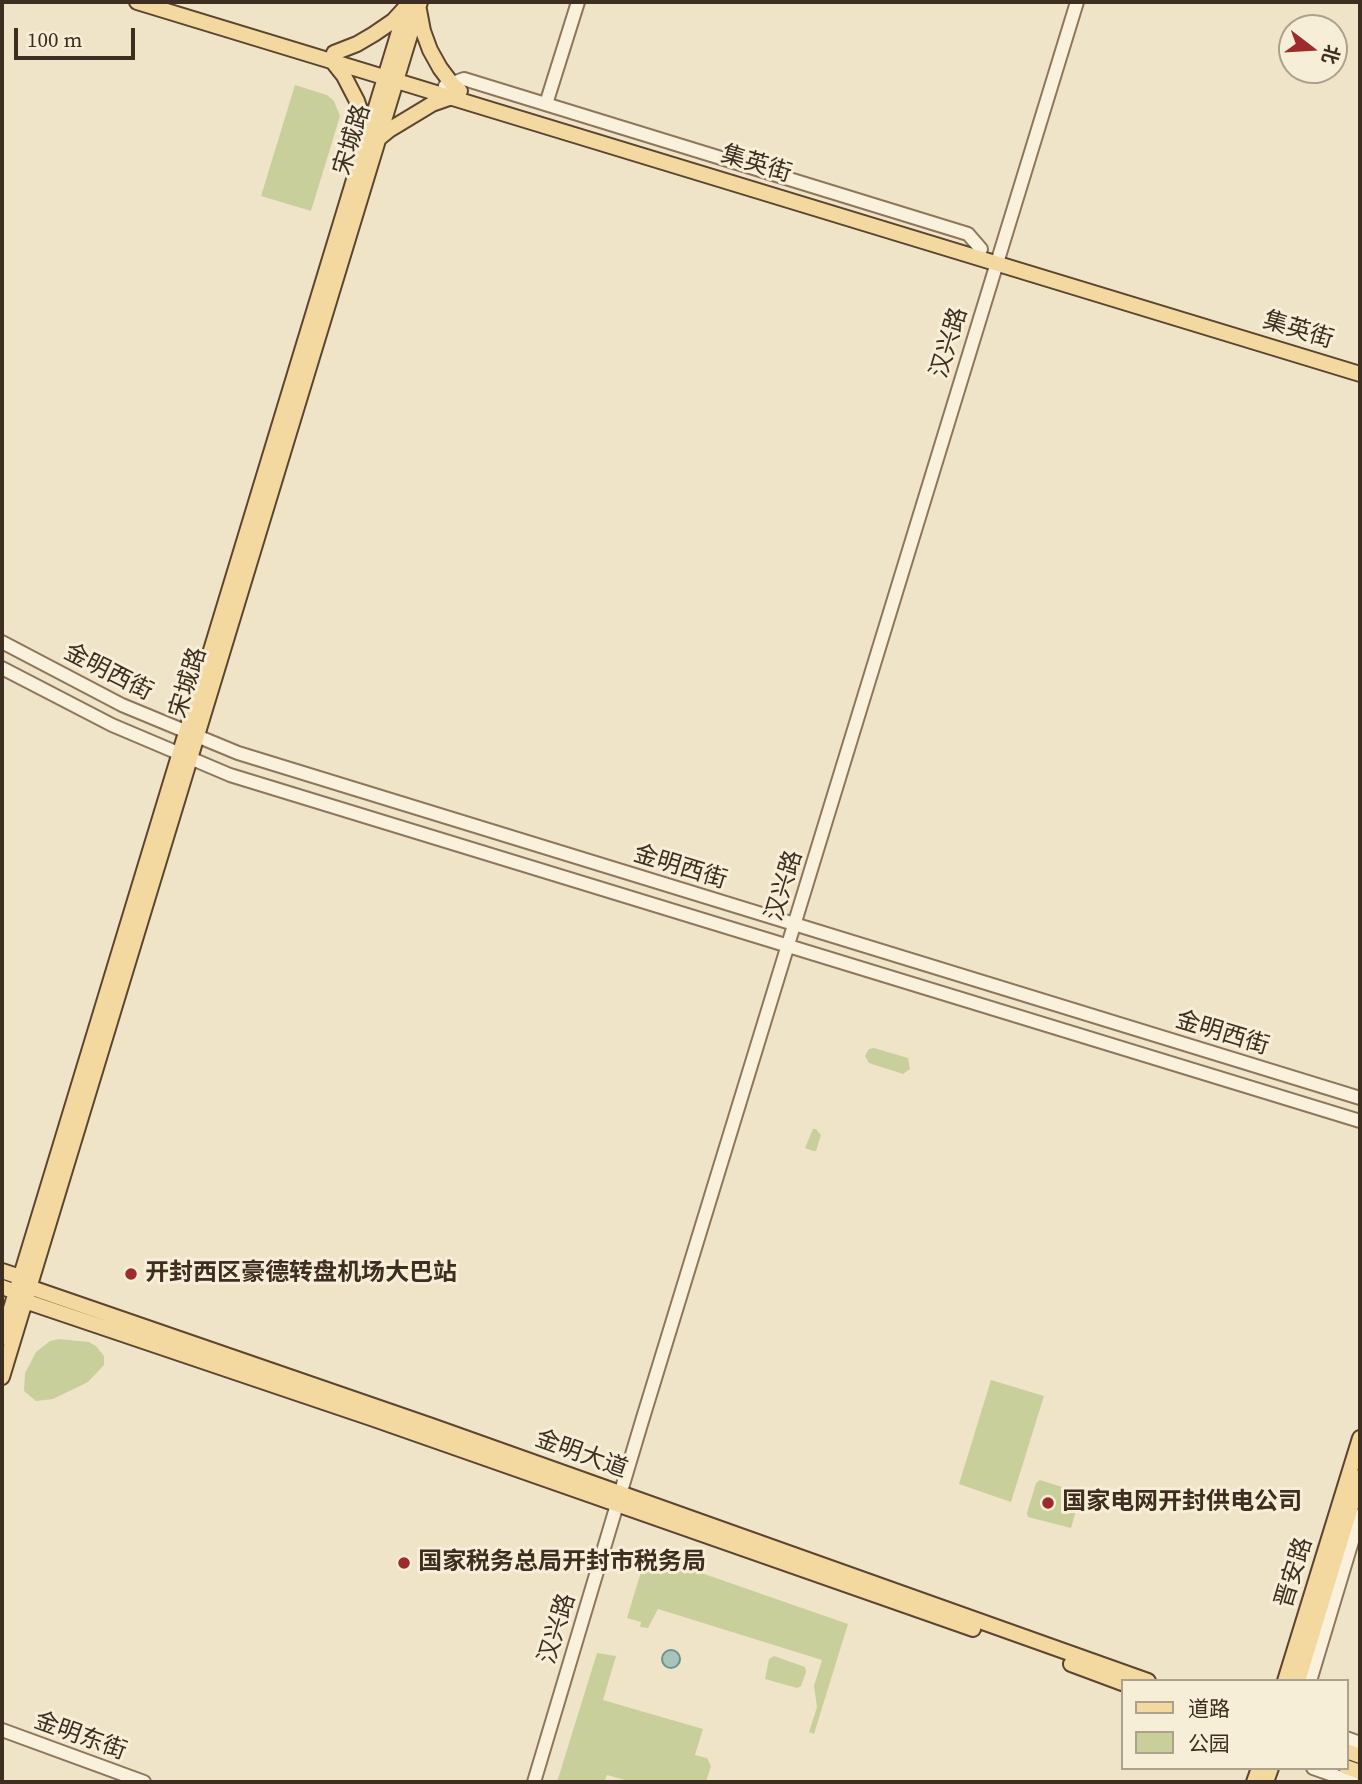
<!DOCTYPE html>
<meta charset="utf-8">
<style>
body{margin:0}
#map{position:relative;width:1362px;height:1784px;overflow:hidden;background:#f0e4c8;font-family:"Source Serif 4","Noto Sans SC",serif}
canvas{display:block}
.frame{position:absolute;inset:0;border:4px solid #3d2e20;pointer-events:none}
.legend{position:absolute;left:1121px;top:1679px;width:228px;height:91px;box-sizing:border-box;background:#f7eed8;border:2px solid #ada18e;margin:0;padding:9px 12px;list-style:none;font-size:21px;color:#3d2e20}
.legend li{display:flex;align-items:center;gap:14px;height:35px}
.legend b{width:35px;border:2px solid #ada18e}
.north{position:absolute;left:1278px;top:14px;width:70px;height:70px;box-sizing:border-box;background:#f7eed8;border:2px solid #ada18e;border-radius:50%;rotate:107deg;font-size:19px;font-weight:700;line-height:28px;text-align:center;color:#3d2e20}
.north::after{content:'';display:block;margin:auto;width:24px;height:32px;background:#9e2a2b;clip-path:polygon(50% 0,100% 100%,50% 72%,0 100%)}
.scale{position:absolute;left:14px;top:28px;width:121px;height:32px;box-sizing:border-box;border:4px solid #3d2e20;border-top:0;padding-left:9px;font-size:21px;line-height:24px;white-space:nowrap;color:#3d2e20;-webkit-text-stroke:5px #f7eed8;paint-order:stroke}
</style>
<div id="map">
<canvas width="1362" height="1784"></canvas>
<div class="frame"></div>
<ul class="legend">
<li><b style="height:9px;background:#f3d9a0"></b>道路</li>
<li><b style="height:19px;background:#c9cf9b"></b>公园</li>
</ul>
<div class="north">北</div>
<div class="scale">100 m</div>
</div>
<script>
const g = document.querySelector('canvas').getContext('2d');
g.lineJoin = 'round';
function fillPath(path, color) {
  g.fillStyle = color;
  g.fill(path, 'evenodd');
}
function poly(rows) {
  const path = new Path2D();
  for (const r of rows) {
    if (r.length === 3) {
      path.moveTo(r[0] + r[2], r[1]);
      path.arc(r[0], r[1], r[2], 0, 2 * Math.PI);
      continue;
    }
    path.moveTo(r[0], r[1]);
    for (let i = 2; i < r.length; i += 2) path.lineTo(r[i], r[i + 1]);
  }
  return path;
}
function stroke(path, color, width, dash) {
  g.strokeStyle = color;
  g.lineWidth = width;
  g.lineCap = dash ? 'butt' : 'round';
  g.setLineDash(dash || []);
  g.stroke(path);
}
function label(font, color, halo, rows, align = 'center') {
  g.font = font + ' "Source Serif 4","Noto Sans SC",serif';
  g.lineWidth = 6;
  g.setLineDash([]);
  g.textBaseline = 'middle';
  g.strokeStyle = halo;
  g.fillStyle = color;
  for (const [text, x, y, turn = 0] of rows) {
    g.save();
    g.translate(x, y);
    g.rotate((+turn || 0) * Math.PI / 180);
    g.textAlign = isNaN(turn) ? turn : align;
    if (halo) g.strokeText(text, 0, 0);
    g.fillText(text, 0, 0);
    g.restore();
  }
}
fillPath(poly([
 [295,85,327,95,334,101,340,116,311,211,261,196],
 [874,1048,908,1058,910,1069,903,1074,869,1063,865,1056,869,1049],
 [813,1129,816,1129,821,1135,816,1151,813,1151,805,1148],
 [59,1339,89,1342,96,1346,104,1356,104,1365,88,1382,53,1399,36,1401,24,1391,25,1373,36,1352,50,1341],
 [991,1380,1044,1396,1011,1502,959,1484],
 [1040,1480,1081,1493,1071,1528,1028,1517,1027,1513,1036,1483],
 [654,1559,664,1560,848,1624,814,1734,809,1732,817,1707,814,1686,822,1660,658,1609,648,1628,640,1627,641,1622,627,1618,644,1562],
 [597,1653,616,1656,603,1700,703,1729,695,1755,707,1758,711,1766,706,1782,676,1782,668,1780,666,1782,632,1782,607,1775,604,1782,557,1782],
 [774,1656,805,1667,806,1672,801,1686,797,1688,765,1679,769,1659]
]), '#c9cf9b');
const water = poly([
 [671,1659,9]
]);
fillPath(water, '#a9c4bc');
stroke(water, '#6f938a', 2);
const minor = poly([
 [445,86,464,79,968,234,981,249],
 [546,104,578,2],
 [2,642,122,705,238,753,1360,1098],
 [2,668,112,725,230,775,1360,1121],
 [1310,1681,1360,1515],
 [2,1730,144,1782],
 [1346,1738,1360,1743],
 [1313,1768,1353,1782],
 [534,1782,642,1421,1077,2]
]);
const major = poly([
 [137,2,1360,374],
 [419,10,423,31,430,50,440,68,452,84,460,91],
 [334,53,357,44,374,34,393,21,404,9],
 [332,61,344,76,357,101,368,133],
 [378,139,389,130,432,104,452,97],
 [2,1271,20,1277,29,1287,432,1426,1148,1681],
 [2,1287,16,1292,25,1301,374,1419,973,1629],
 [2,1338,408,2],
 [2,1377,420,2],
 [1071,1664,1122,1683],
 [1285,1681,1360,1438],
 [1298,1681,1360,1477],
 [1346,1751,1360,1756],
 [1346,1767,1360,1772],
 [1254,1782,1259,1768],
 [1266,1782,1271,1768]
]);
stroke(minor, '#8d765c', 16);
stroke(major, '#5b4430', 18);
stroke(minor, '#faf1dc', 12);
stroke(major, '#f3d9a0', 14);
for (const [x, y, r, color] of [
 [131,1274,7,"#9e2a2b"],
 [1048,1503,7,"#9e2a2b"],
 [404,1563,7,"#9e2a2b"]
]) {
  const dot = new Path2D();
  dot.arc(x, y, r, 0, 2 * Math.PI);
  g.fillStyle = color;
  g.fill(dot);
  stroke(dot, '#f7eed8', 2.5);
}
label('24px', '#3d2e20', '#f7eed8', [
 ["宋城路",353,140,-73],
 ["集英街",756,165,17],
 ["集英街",1298,331,17],
 ["汉兴路",950,343,-73],
 ["金明西街",108,673,27],
 ["宋城路",189,683,-73],
 ["金明西街",680,868,17],
 ["汉兴路",785,886,-73],
 ["金明西街",1222,1034,17],
 ["金明大道",581,1455,20],
 ["晋安路",1295,1573,-73],
 ["汉兴路",558,1629,-73],
 ["金明东街",80,1737,20]
]);
label('bold 24px', '#3d2e20', '#f7eed8', [
 ["开封西区豪德转盘机场大巴站",145,1274],
 ["国家电网开封供电公司",1062,1503],
 ["国家税务总局开封市税务局",418,1563]
], 'left');
</script>
